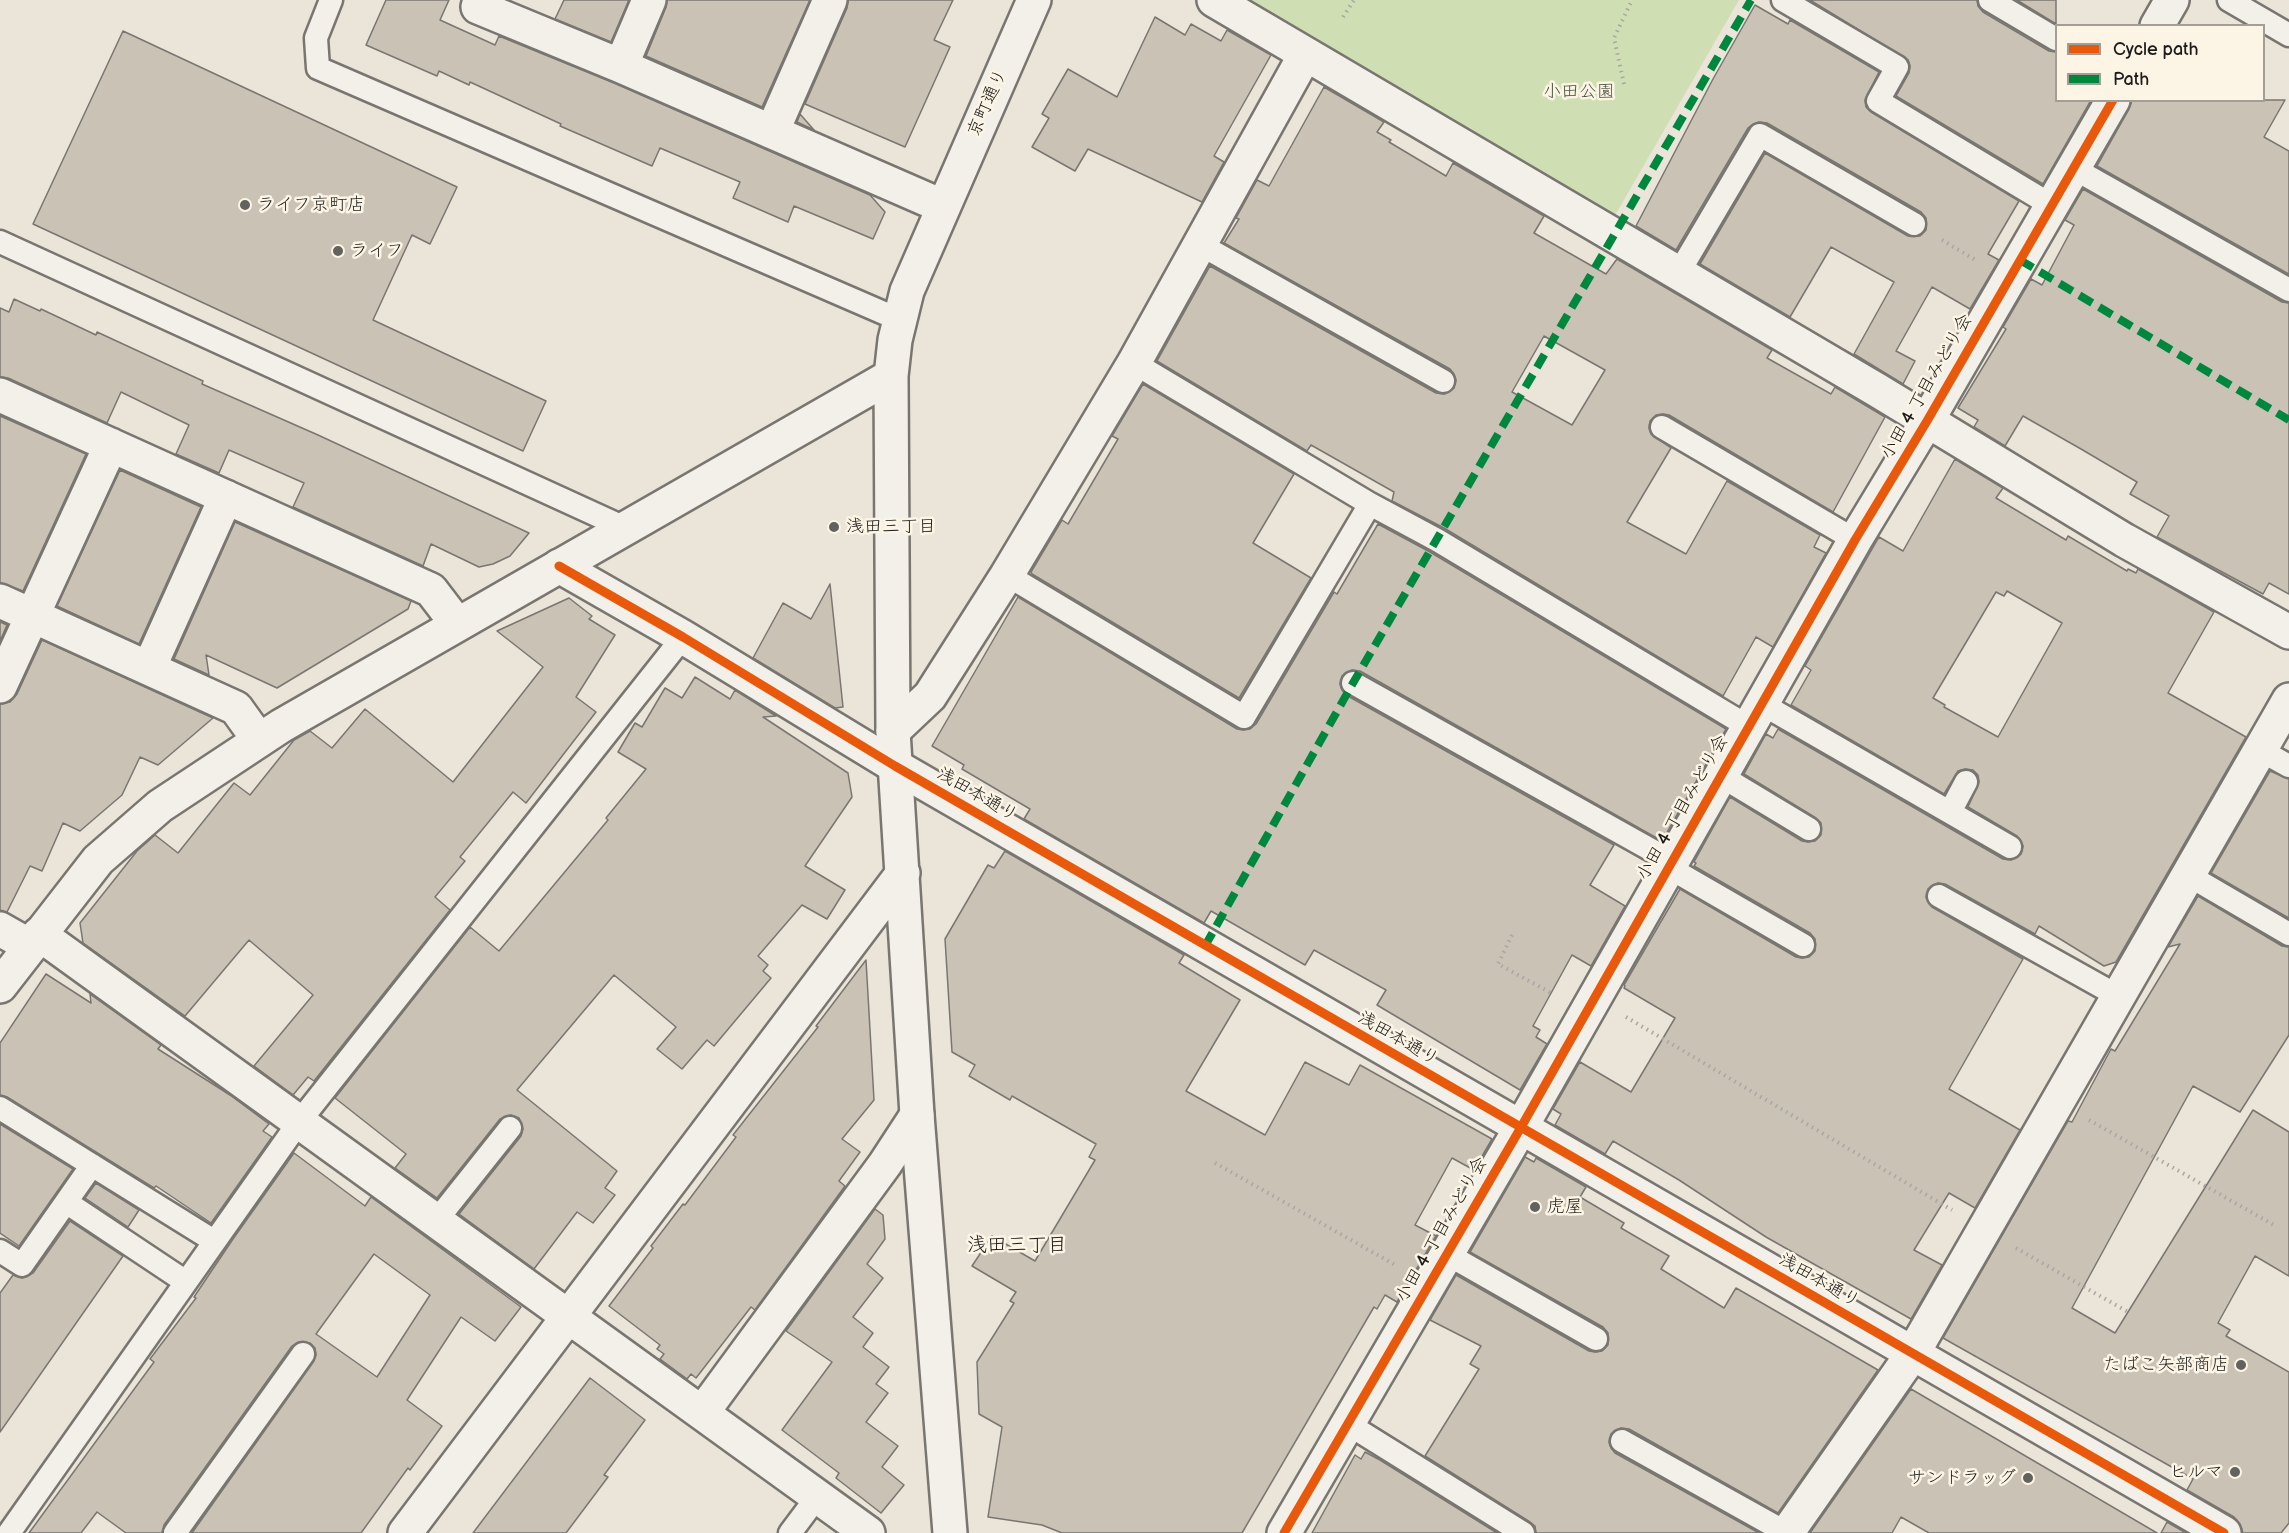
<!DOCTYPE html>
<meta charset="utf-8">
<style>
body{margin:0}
#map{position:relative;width:2289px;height:1533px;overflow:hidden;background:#eae4d9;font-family:"Balsamiq Sans",sans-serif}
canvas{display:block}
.legend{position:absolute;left:2055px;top:24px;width:210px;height:78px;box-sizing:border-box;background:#fcf5e5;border:2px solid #a29e95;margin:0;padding:8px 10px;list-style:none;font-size:18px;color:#1c1c1c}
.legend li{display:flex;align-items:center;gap:12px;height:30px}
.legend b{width:30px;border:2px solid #a29e95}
</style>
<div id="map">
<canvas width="2289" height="1533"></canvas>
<ul class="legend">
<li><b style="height:8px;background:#e8590c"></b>Cycle path</li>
<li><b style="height:8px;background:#00873e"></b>Path</li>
</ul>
</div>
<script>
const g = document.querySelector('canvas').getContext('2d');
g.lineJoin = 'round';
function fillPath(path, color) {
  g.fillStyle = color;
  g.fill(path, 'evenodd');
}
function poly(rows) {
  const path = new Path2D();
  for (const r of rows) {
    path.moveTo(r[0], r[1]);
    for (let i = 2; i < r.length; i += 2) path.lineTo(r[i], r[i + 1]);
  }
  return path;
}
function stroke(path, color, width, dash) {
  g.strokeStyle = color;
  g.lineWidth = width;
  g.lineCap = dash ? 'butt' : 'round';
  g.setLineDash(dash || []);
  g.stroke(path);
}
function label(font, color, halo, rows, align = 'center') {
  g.font = font + ' "Balsamiq Sans","Klee One",sans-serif';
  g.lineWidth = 5;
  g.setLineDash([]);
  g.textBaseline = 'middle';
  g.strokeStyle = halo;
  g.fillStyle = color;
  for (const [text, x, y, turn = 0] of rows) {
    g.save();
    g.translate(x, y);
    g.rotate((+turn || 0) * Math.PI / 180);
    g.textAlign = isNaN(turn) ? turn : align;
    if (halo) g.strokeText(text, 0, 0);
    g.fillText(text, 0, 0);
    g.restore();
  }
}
fillPath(poly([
 [1245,0,1739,0,1613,219]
]), '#d0dfb3');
const building = poly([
 [386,0,449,0,440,20,495,45,499,36,614,83,870,195,885,212,873,239,794,206,788,222,733,198,740,182,660,148,652,166,560,126,561,124,470,82,469,85,439,71,437,76,366,45,386,0],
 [564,0,629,0,611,42,555,19,564,0],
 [667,0,810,0,762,107,646,56,666,7,667,0],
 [848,0,953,0,934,40,950,47,905,147,805,104,847,8,848,0],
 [1810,0,1977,0,1978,6,1983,12,2049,51,2056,52,2056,100,2091,100,2043,184,1896,96,1909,73,1910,66,1908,60,1810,0],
 [2017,0,2056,0,2056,24,2017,0],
 [1755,5,1788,24,1790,20,1879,72,1865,100,1866,107,1871,112,2019,201,1988,254,1999,260,1970,309,1932,287,1896,351,1915,361,1903,384,1854,354,1894,282,1831,247,1790,317,1700,264,1765,153,1908,236,1920,236,1926,230,1926,218,1921,212,1767,123,1759,122,1753,124,1748,128,1676,250,1636,226,1713,79,1755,5],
 [1155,17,1185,35,1191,24,1221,41,1227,30,1271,55,1214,156,1224,162,1202,202,1088,149,1075,171,1032,147,1049,118,1042,114,1068,69,1117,97,1155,17],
 [123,31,457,187,430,244,412,235,373,320,546,401,523,451,33,224,123,31],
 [1324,87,1384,122,1377,132,1391,140,1389,142,1446,176,1453,163,1544,216,1534,233,1606,274,1617,259,1772,350,1767,358,1831,394,1835,387,1885,417,1833,512,1669,415,1663,414,1656,415,1650,421,1649,428,1651,434,1671,448,1627,522,1686,554,1727,481,1820,535,1814,547,1826,553,1773,647,1756,637,1723,696,1444,528,1392,501,1394,492,1311,445,1307,451,1157,361,1210,266,1436,393,1444,394,1454,388,1456,380,1454,374,1450,369,1224,243,1239,219,1236,218,1257,180,1269,186,1324,87],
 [1544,336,1605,370,1572,425,1512,392,1544,336],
 [2132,100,2285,100,2264,137,2289,151,2289,274,2097,166,2129,109,2132,100],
 [800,114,814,130,797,122,800,114],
 [2083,189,2282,302,2289,303,2289,594,2269,583,2263,594,2157,537,2169,516,2130,494,2137,482,2081,449,2023,416,2005,446,1974,427,1978,420,1958,408,2006,329,2003,327,2031,279,2042,285,2074,225,2065,220,2083,189],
 [14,299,40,311,41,309,96,335,97,332,203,381,202,384,318,435,529,533,510,556,493,564,479,567,431,544,423,566,293,507,304,483,229,450,219,473,176,454,189,425,121,392,107,423,8,378,0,377,0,308,9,312,14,299],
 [1143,384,1294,474,1253,543,1311,578,1239,698,1032,574,1031,572,1062,520,1068,524,1118,439,1112,436,1143,384],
 [0,416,86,454,23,591,0,583,0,416],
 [1955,459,2003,488,1996,498,2066,540,2068,536,2127,571,2128,569,2136,573,2138,569,2214,612,2168,693,2246,737,2116,962,2104,966,2039,926,2035,934,1945,884,1938,883,1928,889,1926,897,1932,907,2023,959,1949,1089,2020,1130,1975,1208,1949,1193,1914,1250,1942,1265,1911,1319,1766,1237,1679,1180,1613,1141,1605,1154,1555,1125,1561,1114,1553,1109,1580,1062,1631,1092,1675,1018,1624,988,1625,986,1624,985,1680,889,1796,957,1802,958,1809,957,1815,951,1815,939,1810,933,1694,866,1696,863,1694,862,1730,797,1802,841,1808,842,1815,841,1821,835,1821,823,1816,818,1744,774,1766,734,1773,738,1778,729,2003,859,2011,860,2021,854,2023,846,2017,836,1968,807,1979,782,1978,775,1973,770,1965,769,1958,771,1944,794,1791,705,1811,670,1805,666,1879,537,1903,551,1955,459],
 [2007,591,2062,623,1998,737,1944,707,1945,705,1933,698,1996,592,2004,596,2007,591],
 [120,470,201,507,139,644,57,606,120,470],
 [235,522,411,601,408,609,277,688,206,655,209,675,174,659,235,522],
 [1378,524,1430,552,1726,729,1662,841,1360,671,1352,670,1342,676,1340,684,1342,690,1346,695,1614,845,1590,885,1625,906,1591,966,1572,955,1533,1026,1540,1030,1536,1037,1547,1044,1520,1090,1377,1005,1386,990,1314,950,1305,965,1211,911,1204,923,1024,819,1030,809,962,769,964,765,932,746,1018,597,1237,729,1243,730,1250,729,1256,724,1334,592,1337,594,1378,524],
 [830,584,843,707,835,708,753,658,783,603,811,619,830,584],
 [569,598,592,616,589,619,615,635,576,697,596,712,526,803,513,792,460,857,465,861,435,897,450,910,314,1081,308,1077,293,1095,254,1066,313,995,249,940,185,1016,83,943,80,923,137,851,155,835,178,853,234,783,250,795,294,740,310,731,332,748,365,709,453,782,543,667,497,631,569,598],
 [0,622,7,625,0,641,0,622],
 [42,640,213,718,158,765,140,757,122,795,80,831,63,823,42,871,30,866,7,912,0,910,0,704,10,702,17,694,42,640],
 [695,677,730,699,735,690,776,716,763,717,848,773,852,797,805,866,845,890,827,919,802,905,758,956,768,965,763,971,771,978,714,1046,707,1040,682,1069,657,1049,676,1027,614,975,517,1090,617,1171,605,1188,615,1195,593,1223,577,1212,534,1269,459,1214,521,1136,523,1129,519,1118,511,1115,500,1119,437,1198,395,1168,406,1154,335,1098,470,927,499,951,608,820,606,818,646,769,618,752,635,723,642,727,665,688,682,698,695,677],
 [2270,771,2289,779,2289,918,2211,873,2270,771],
 [1005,851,1184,955,1179,963,1240,1000,1186,1091,1265,1135,1305,1062,1349,1085,1360,1065,1492,1139,1474,1170,1452,1158,1415,1225,1436,1236,1397,1302,1385,1295,1377,1309,1374,1307,1242,1533,1062,1533,1042,1525,988,1517,1002,1427,979,1414,977,1362,1014,1303,1010,1301,1016,1292,972,1266,992,1236,1035,1261,1095,1160,1089,1157,1096,1144,1012,1096,1010,1100,969,1076,975,1065,952,1052,945,939,988,865,994,868,1005,851],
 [2198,896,2282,946,2289,947,2289,1035,2240,1112,2193,1086,2072,1308,2115,1333,2253,1110,2289,1132,2289,1276,2255,1256,2218,1323,2230,1330,2226,1336,2289,1372,2289,1523,2281,1533,2243,1533,2240,1524,2234,1517,2187,1490,2193,1479,1943,1338,2068,1121,2072,1122,2111,1049,2115,1051,2180,944,2168,947,2198,896],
 [866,960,874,1100,842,1139,860,1152,839,1181,845,1186,755,1310,751,1307,696,1378,691,1374,687,1379,660,1359,664,1354,657,1349,660,1345,609,1306,653,1248,651,1246,683,1204,685,1205,736,1137,733,1135,818,1027,816,1026,866,960],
 [46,974,91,1003,90,994,161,1045,158,1049,230,1095,269,1124,263,1131,272,1137,211,1223,156,1186,154,1188,7,1097,0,1095,0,1043,46,974],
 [0,1124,73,1169,19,1246,0,1233,0,1124],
 [294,1153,365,1206,371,1197,521,1307,495,1341,461,1317,407,1400,442,1426,410,1470,408,1468,361,1533,192,1533,314,1361,316,1355,315,1348,310,1343,298,1342,292,1346,164,1525,162,1533,126,1533,97,1512,81,1533,29,1533,154,1362,150,1359,196,1298,194,1297,233,1239,294,1153],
 [374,1254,430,1295,377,1377,316,1334,374,1254],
 [1525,1157,1534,1162,1536,1158,1586,1187,1580,1197,1624,1223,1621,1228,1669,1256,1661,1269,1724,1308,1736,1288,1878,1370,1778,1513,1629,1429,1621,1428,1611,1434,1609,1442,1611,1448,1615,1453,1759,1533,1536,1533,1535,1526,1530,1522,1425,1456,1479,1369,1470,1364,1481,1346,1430,1320,1456,1275,1589,1351,1595,1352,1602,1351,1608,1345,1608,1333,1603,1327,1470,1252,1525,1157],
 [96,1183,139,1210,128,1227,85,1198,96,1183],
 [875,1209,883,1215,885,1239,867,1264,883,1278,853,1317,873,1333,863,1347,889,1367,876,1384,888,1393,866,1422,898,1446,882,1467,904,1485,881,1513,836,1478,839,1473,782,1430,832,1362,786,1331,875,1209],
 [70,1221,123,1256,0,1432,0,1293,13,1275,22,1278,33,1273,70,1221],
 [590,1378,645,1420,604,1475,608,1477,566,1533,473,1533,590,1378],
 [1911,1389,2157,1533,1929,1533,1901,1517,1892,1533,1810,1533,1911,1389],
 [1365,1452,1380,1460,1497,1533,1312,1533,1355,1455,1361,1459,1365,1452],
 [2167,1522,2186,1533,2161,1533,2167,1522]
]);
fillPath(building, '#cac2b5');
stroke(building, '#797671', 1.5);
const lane = poly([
 [331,0,316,38,318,68,900,320],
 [1783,0,1897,67,1878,101,2051,205],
 [1990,0,2056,39],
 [2229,0,2289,35],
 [2073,168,2289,290],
 [0,242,625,528],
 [1201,245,1443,381],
 [1678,274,1760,135,1914,224],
 [1134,363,1370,504,1437,540,1749,727],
 [1662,427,1855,540],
 [1007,575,1244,717,1370,504],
 [1353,683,1671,861],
 [1762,704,2010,847],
 [2260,750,2289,766],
 [1721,776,1809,829],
 [1950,812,1966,782],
 [1668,867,1803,945],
 [2188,875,2289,934],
 [1939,896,2118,996],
 [0,1108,214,1241],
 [66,1202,186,1282],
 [436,1221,510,1128],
 [0,1251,22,1265,92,1165],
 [1447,1254,1596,1339],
 [1348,1424,1523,1533],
 [1622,1441,1787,1533],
 [9,1533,299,1122,683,637],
 [175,1533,303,1354],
 [790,1533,817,1497]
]);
const street = poly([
 [480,0,478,7,621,66,942,206],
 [1214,0,1877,390,2124,540,2289,632],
 [2157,26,2172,0],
 [621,66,649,0],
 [772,132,830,0],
 [0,395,431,590,457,624],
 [559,566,683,637,895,766,2224,1533],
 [0,601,236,708,259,740],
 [149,668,226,497],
 [0,686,111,445],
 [893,731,930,696,1007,575,1134,363,1305,55],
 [0,929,30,946],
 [39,934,868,1533],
 [702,1413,885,1164,917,1115],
 [1284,1533,1520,1129,1855,540,1927,421,2113,100],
 [1787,1533,1913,1353,2289,700]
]);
const secondary = poly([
 [0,986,98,860,160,806,281,726,891,376],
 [405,1533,903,873],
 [950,1533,917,1115,893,731,891,376,895,340,907,291,1034,0]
]);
stroke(lane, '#797671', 27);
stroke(street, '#797671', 38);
stroke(secondary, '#797671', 38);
stroke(poly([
 [1343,17,1354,0],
 [1624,84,1614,38,1632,0],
 [1942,240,1977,261],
 [1512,935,1498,964,1553,994],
 [1626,1017,1952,1210],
 [2089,1120,2274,1225],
 [1215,1163,1397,1266],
 [2016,1248,2128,1312]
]), '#a9a7a3', 4, [1.5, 4.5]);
stroke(lane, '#f3f0e9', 22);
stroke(street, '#f3f0e9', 33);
stroke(secondary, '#f3f0e9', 33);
stroke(poly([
 [2020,260,2289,420],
 [1205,946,1353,683,1751,0]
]), '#00873e', 8, [15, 8]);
stroke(poly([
 [559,566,683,637,895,766,2224,1533],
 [1284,1533,1520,1129,1855,540,1927,421,2113,100]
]), '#e8590c', 9);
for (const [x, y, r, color] of [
 [245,205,6,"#64625e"],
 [338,251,6,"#64625e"],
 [834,527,6,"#64625e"],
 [1535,1207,6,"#64625e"],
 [2241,1365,6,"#64625e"],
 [2235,1472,6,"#64625e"],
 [2028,1478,6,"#64625e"]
]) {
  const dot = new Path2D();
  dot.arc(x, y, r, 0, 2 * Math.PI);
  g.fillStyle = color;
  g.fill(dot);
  stroke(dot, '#fcf5e5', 2);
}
label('18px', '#4b5540', '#fcf5e5', [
 ["小田公園",1579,92]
]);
label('18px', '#1c1c1c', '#fcf5e5', [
 ["京町通り",988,103,-66],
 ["小田 4 丁目みどり会",1927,387,-60],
 ["浅田本通り",977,795,30],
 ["小田 4 丁目みどり会",1683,808,-60],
 ["浅田本通り",1398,1039,30],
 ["小田 4 丁目みどり会",1442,1230,-60],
 ["浅田本通り",1819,1281,30]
]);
label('18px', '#1c1c1c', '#fcf5e5', [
 ["ライフ京町店",257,205],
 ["ライフ",350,251],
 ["浅田三丁目",846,527],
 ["虎屋",1547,1207],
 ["たばこ矢部商店",2229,1365,"right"],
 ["ヒルマ",2223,1472,"right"],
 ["サンドラッグ",2016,1478,"right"]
], 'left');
label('20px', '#1c1c1c', '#fcf5e5', [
 ["浅田三丁目",1017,1246]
]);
</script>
